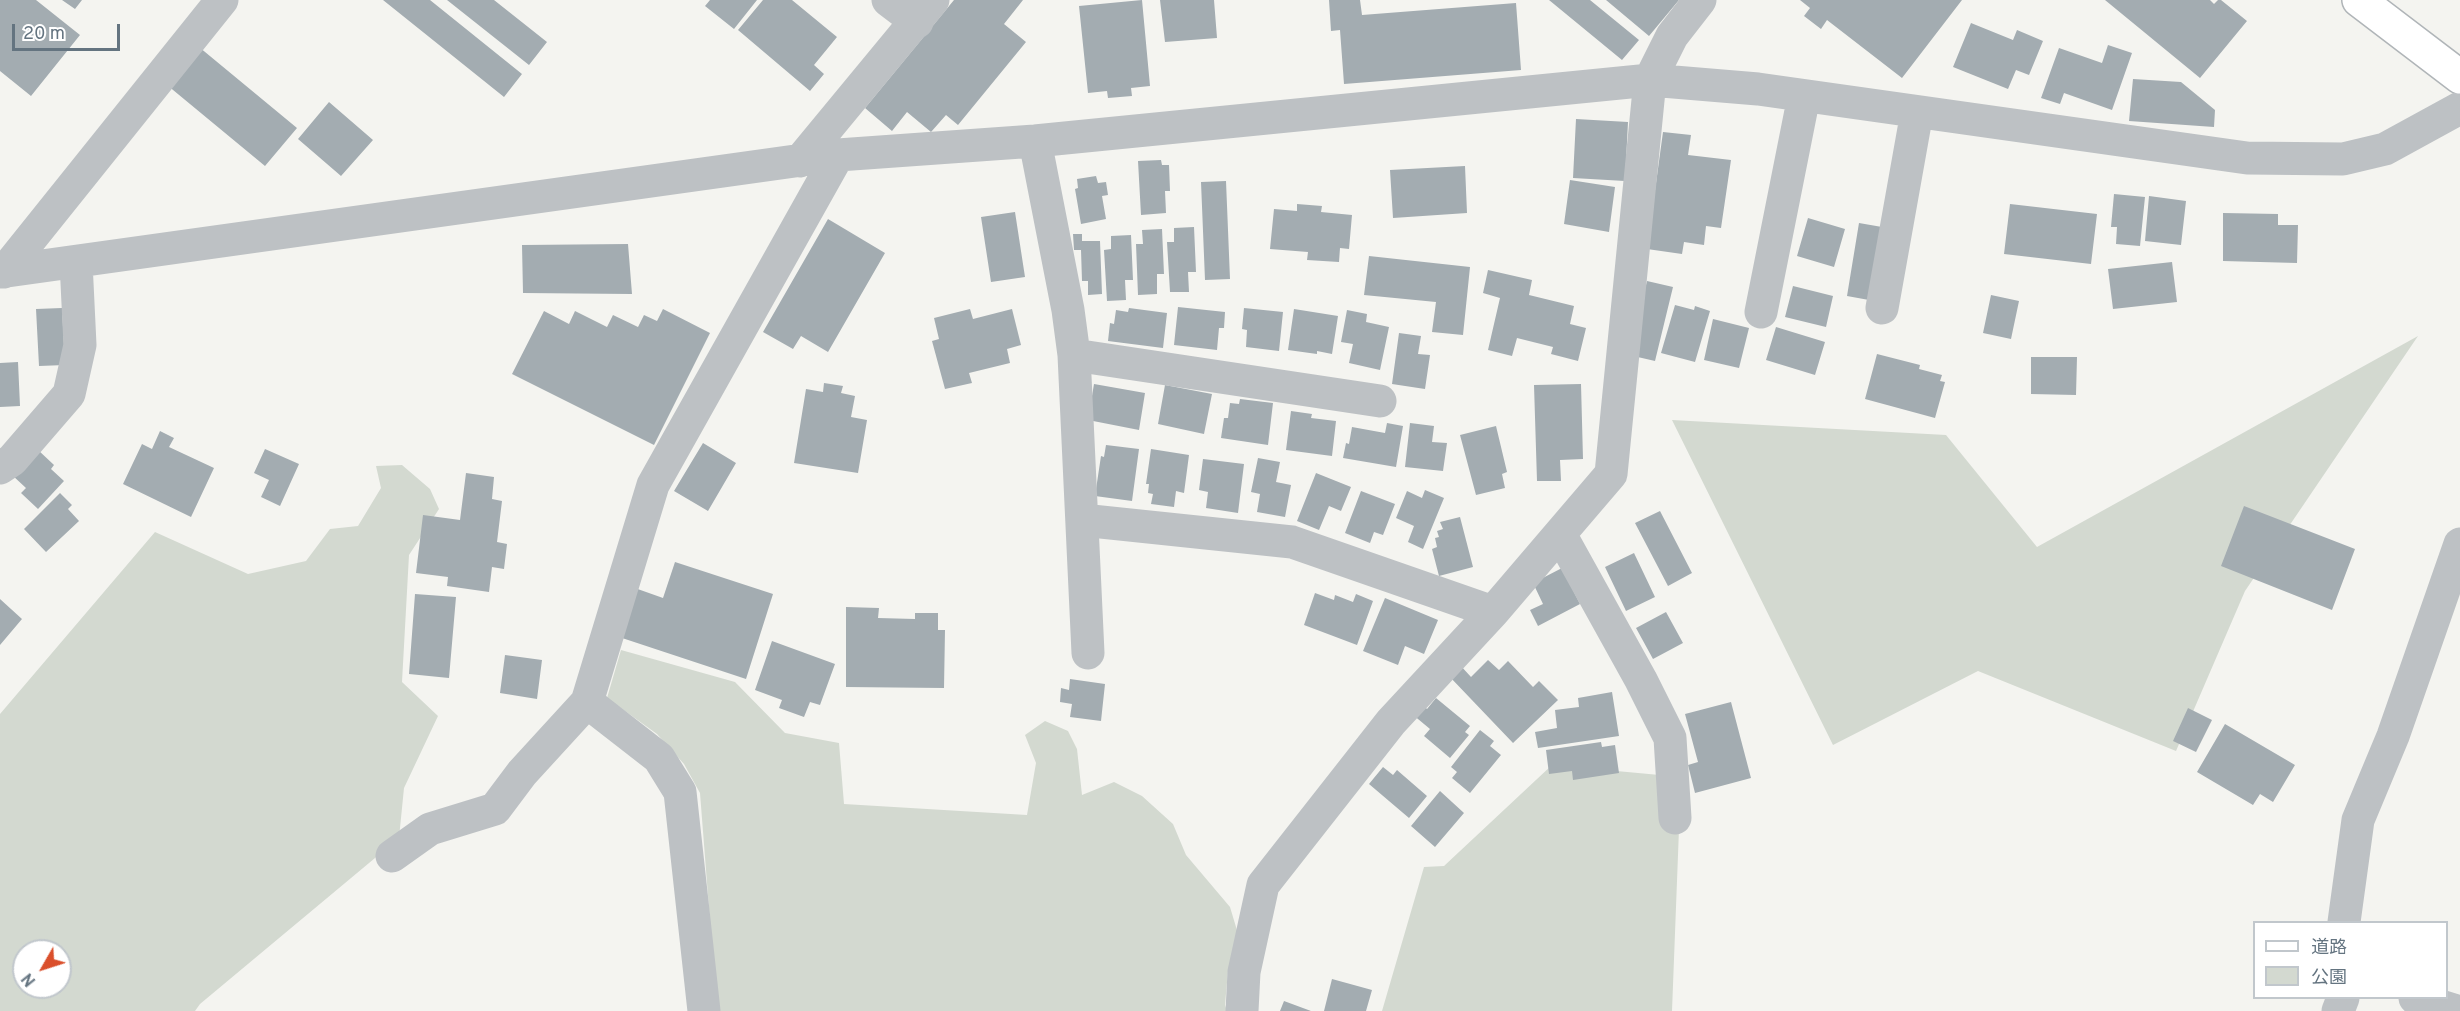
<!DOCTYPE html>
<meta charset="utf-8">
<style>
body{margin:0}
#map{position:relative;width:2460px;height:1011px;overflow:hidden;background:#f4f4f0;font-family:Overpass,"Noto Sans JP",sans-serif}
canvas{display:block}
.legend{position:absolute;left:2253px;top:921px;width:195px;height:78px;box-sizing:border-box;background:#fff;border:2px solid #c1c7cc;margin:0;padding:8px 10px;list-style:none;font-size:18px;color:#647480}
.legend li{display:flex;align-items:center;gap:12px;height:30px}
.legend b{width:30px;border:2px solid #c1c7cc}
.north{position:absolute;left:12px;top:939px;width:60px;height:60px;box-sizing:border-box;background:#fff;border:2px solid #c1c7cc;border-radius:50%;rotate:231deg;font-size:16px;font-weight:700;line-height:24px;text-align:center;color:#647480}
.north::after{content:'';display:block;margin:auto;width:21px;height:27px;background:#da4f2b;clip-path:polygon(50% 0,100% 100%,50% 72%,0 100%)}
.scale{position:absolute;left:12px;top:24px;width:108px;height:27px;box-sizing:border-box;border:3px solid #647480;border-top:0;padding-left:8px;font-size:18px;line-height:21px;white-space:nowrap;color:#647480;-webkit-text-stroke:4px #fff;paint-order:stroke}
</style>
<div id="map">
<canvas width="2460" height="1011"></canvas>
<ul class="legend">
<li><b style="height:8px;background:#fff"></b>道路</li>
<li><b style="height:16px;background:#d3d9d0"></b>公園</li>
</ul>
<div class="north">N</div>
<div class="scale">20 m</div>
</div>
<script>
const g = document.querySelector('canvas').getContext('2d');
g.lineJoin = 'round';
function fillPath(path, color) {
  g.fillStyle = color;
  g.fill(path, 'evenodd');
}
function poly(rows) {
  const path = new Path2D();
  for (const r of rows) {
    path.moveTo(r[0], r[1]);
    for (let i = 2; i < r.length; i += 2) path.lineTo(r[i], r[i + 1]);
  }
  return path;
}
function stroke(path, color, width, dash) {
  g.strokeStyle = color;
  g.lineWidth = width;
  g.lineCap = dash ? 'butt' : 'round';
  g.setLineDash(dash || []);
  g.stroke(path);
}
fillPath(poly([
 [2418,336,2245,591,2176,751,1978,671,1833,745,1672,420,1946,435,2037,547],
 [402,465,430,489,439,509,409,555,402,682,438,716,404,788,399,838,200,1004,195,1011,0,1011,0,714,155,532,248,574,306,561,330,529,358,526,381,488,376,466],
 [24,951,60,951,60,987,24,987],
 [621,650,735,682,785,733,839,743,844,804,1027,815,1036,763,1025,735,1045,721,1068,731,1077,749,1082,795,1114,782,1142,796,1173,824,1186,855,1230,907,1239,937,1228,971,1225,1005,1227,1011,717,1011,700,793,684,764,657,734,607,698],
 [1552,765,1681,777,1672,1011,1382,1011,1424,867,1444,866]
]), '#d3d9d0');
fillPath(poly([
 [0,0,36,0,80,35,31,96,0,71],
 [62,0,82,0,75,9],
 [383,0,430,0,522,74,504,97],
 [447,0,494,0,547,42,529,65],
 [710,0,757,0,734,29,705,6],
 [763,0,792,0,837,37,814,65,824,74,810,91,738,30],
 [954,0,1023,0,1004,24,1026,42,958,125,946,115,931,132,907,112,892,131,865,108],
 [1142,0,1150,86,1131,88,1132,96,1108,98,1107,91,1088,93,1079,6],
 [1160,0,1214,0,1217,38,1165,42],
 [1329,0,1360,0,1362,15,1516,3,1521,70,1344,84,1340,30,1331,31],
 [1549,0,1590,0,1639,40,1622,60],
 [1606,0,1679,0,1649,36],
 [1800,0,1962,0,1902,78,1827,20,1821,29,1804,16,1810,8],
 [2105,0,2210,0,2214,4,2218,0,2221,0,2247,21,2200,78],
 [1971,23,2013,40,2017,30,2043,41,2029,75,2016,70,2008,89,1953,67],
 [2108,45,2132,53,2112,110,2064,93,2060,104,2041,98,2059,48,2102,63],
 [199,47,297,128,265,166,167,85],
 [2133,79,2181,82,2215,110,2214,127,2129,121],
 [329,102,373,140,341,176,298,139],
 [1576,119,1628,122,1625,181,1573,178],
 [1663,132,1691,135,1688,155,1731,160,1721,228,1706,226,1704,245,1684,242,1682,254,1647,249],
 [1161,160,1162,165,1169,165,1170,191,1165,191,1166,213,1141,215,1138,161],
 [1465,166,1467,213,1393,218,1390,170],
 [1096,176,1098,183,1106,182,1108,195,1102,196,1106,219,1081,224,1075,189,1078,188,1077,179],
 [1570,180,1615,187,1609,232,1564,224],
 [1226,181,1230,279,1205,280,1201,182],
 [2114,194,2145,197,2140,246,2116,244,2117,227,2111,227],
 [2149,196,2186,201,2181,245,2145,241],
 [1297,204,1322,206,1321,212,1352,215,1349,249,1340,248,1339,262,1307,260,1308,252,1270,249,1274,209,1297,211],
 [2010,204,2097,214,2091,264,2004,254],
 [1015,212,1025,277,991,282,981,217],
 [2223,213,2278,214,2278,225,2298,225,2297,263,2223,261],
 [1808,218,1845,229,1834,267,1797,256],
 [828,219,885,253,828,352,801,336,793,349,763,332],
 [1859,223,1882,227,1869,300,1847,296],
 [1194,227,1196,272,1188,272,1189,292,1170,292,1167,242,1174,242,1174,228],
 [1162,229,1164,274,1157,274,1157,294,1138,295,1136,244,1143,244,1142,230],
 [1073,234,1082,234,1082,241,1100,241,1102,294,1088,295,1088,281,1082,281,1081,250,1074,250],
 [1131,235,1133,280,1125,280,1126,300,1107,301,1104,250,1111,249,1111,236],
 [628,244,632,294,523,293,522,245],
 [1369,256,1470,267,1463,335,1432,332,1436,302,1364,295],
 [2172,262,2177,302,2113,309,2108,269],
 [1488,270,1532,280,1529,295,1574,306,1570,324,1586,328,1578,361,1551,354,1553,347,1517,338,1512,356,1488,350,1500,298,1483,293],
 [1647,281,1673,287,1655,361,1629,355],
 [1793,286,1833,296,1826,327,1785,317],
 [1991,295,2019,301,2011,339,1983,333],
 [1675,305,1694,310,1695,306,1710,311,1695,362,1661,353],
 [1178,307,1225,312,1224,328,1219,328,1217,350,1174,345],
 [62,308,65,365,39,366,36,309],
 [1129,308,1167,313,1163,348,1108,341,1110,323,1114,324,1116,310,1128,312],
 [1244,308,1283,312,1279,351,1246,347,1247,330,1242,329],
 [663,309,710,333,654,445,512,374,544,311,569,324,575,311,607,327,613,315,638,327,644,315,657,321],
 [970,309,973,319,1012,309,1021,345,1007,349,1010,363,969,373,972,383,945,389,932,341,939,339,934,318],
 [1294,309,1338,316,1332,354,1317,351,1317,354,1288,350],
 [1347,310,1367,314,1366,322,1389,327,1380,370,1349,363,1353,344,1341,342],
 [1713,319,1749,328,1739,368,1704,360],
 [1776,327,1825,342,1815,375,1766,360],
 [1399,333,1421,336,1418,354,1430,355,1425,389,1392,384],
 [1877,354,1920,365,1919,369,1942,375,1940,381,1945,382,1935,418,1865,399],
 [2031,357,2077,357,2076,395,2031,394],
 [18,362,20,406,0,407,0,363],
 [824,383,843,386,841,393,855,396,851,417,867,420,858,473,794,463,806,389,823,392],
 [1094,384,1145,393,1139,430,1088,420],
 [1581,384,1583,459,1560,460,1561,481,1537,481,1534,385],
 [1165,385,1212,394,1204,434,1158,424],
 [1240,399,1273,403,1268,445,1221,438,1224,418,1228,418,1230,403,1239,404],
 [1291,411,1312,414,1311,418,1336,421,1332,456,1286,450],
 [1387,423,1403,426,1396,467,1343,458,1346,443,1349,444,1352,427,1385,433],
 [1410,423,1434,426,1432,442,1447,443,1443,471,1405,467],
 [1496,426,1507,472,1502,474,1505,488,1476,495,1460,435],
 [160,431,174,438,169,447,214,468,191,517,123,484,142,444,152,449],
 [703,443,736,463,708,511,674,491],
 [1106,445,1139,449,1132,501,1095,496,1101,456,1104,457],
 [37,449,54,465,51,469,64,481,38,509,21,493,26,488,12,475],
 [265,449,299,464,280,506,261,497,269,480,254,473],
 [1151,449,1189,455,1184,493,1176,491,1174,507,1151,504,1153,494,1148,493,1149,484,1146,484],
 [1258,458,1280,462,1276,482,1291,485,1285,517,1257,512,1260,494,1251,492],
 [1203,459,1244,464,1238,513,1206,508,1208,492,1199,490],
 [466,473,494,477,492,499,502,501,497,542,507,544,504,569,492,567,489,592,447,586,448,577,416,573,423,515,460,520],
 [1316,473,1351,487,1341,511,1329,506,1319,530,1297,521],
 [1425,490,1444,498,1423,549,1408,542,1414,526,1396,518,1407,491,1422,498],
 [1361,491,1395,504,1383,535,1374,532,1370,543,1345,533],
 [60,493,72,505,68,509,79,521,46,552,24,529],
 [2244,506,2355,549,2332,610,2221,566],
 [1660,511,1692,573,1668,586,1635,523],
 [1460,517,1473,567,1439,576,1432,549,1437,547,1435,538,1439,537,1437,531,1443,529,1440,522],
 [1634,553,1655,597,1626,611,1605,567],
 [675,562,773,594,746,679,616,636,632,587,663,598],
 [1562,568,1580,604,1538,626,1530,610,1543,604,1533,583],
 [1315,593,1334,600,1335,595,1353,602,1356,594,1373,601,1357,645,1304,625],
 [415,594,456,597,449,678,409,674],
 [1385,598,1438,620,1424,654,1405,646,1398,665,1363,651],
 [0,599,22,619,0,645],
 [846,607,879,608,878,618,915,619,915,613,938,613,938,630,945,630,944,688,846,687],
 [1666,612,1683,643,1653,659,1636,628],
 [772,641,835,664,820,705,810,702,804,717,779,708,782,700,755,690],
 [505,655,542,660,537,699,500,693],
 [1488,660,1499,670,1508,661,1533,687,1539,681,1558,700,1513,743,1449,676,1460,665,1471,677],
 [1070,679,1105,684,1101,721,1070,717,1072,704,1060,702,1061,688,1069,690],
 [1612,692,1619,736,1538,748,1535,732,1557,728,1555,710,1579,707,1578,698],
 [1436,698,1470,726,1465,732,1469,735,1450,758,1424,736,1430,729,1412,714,1421,703,1427,709],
 [1731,702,1751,778,1695,793,1688,765,1698,762,1685,714],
 [2188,708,2212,720,2196,752,2173,741],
 [2225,724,2295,765,2273,802,2260,794,2253,805,2197,772],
 [1480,730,1494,741,1490,746,1501,755,1470,793,1452,778,1457,772,1451,767],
 [1601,742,1602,747,1615,745,1619,773,1573,780,1572,771,1549,774,1546,750],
 [1383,767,1393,775,1397,770,1427,796,1409,818,1369,784],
 [1440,791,1464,813,1435,847,1411,826],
 [1332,979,1372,990,1366,1011,1324,1011],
 [1284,1001,1311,1011,1280,1011]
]), '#a3acb1');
const major = poly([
 [2359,0,2460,77]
]);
stroke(major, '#b0b5b8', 36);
stroke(poly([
 [888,0,917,22],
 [1035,141,1068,310,1074,355,1088,653],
 [800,161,933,0],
 [0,272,838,155,1035,141,1650,80,1758,89,2247,158,2343,159,2385,149,2460,108],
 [4,272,222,0],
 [1882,308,1917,112],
 [1761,312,1804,96],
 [1074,355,1380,401],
 [0,468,12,460,69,394,80,345,76,262],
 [1082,520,1292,542,1493,612],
 [1560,534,1641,680,1670,738,1675,818],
 [392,856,430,829,495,809,522,773,587,702],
 [2344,922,2358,820,2393,736,2460,544],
 [2415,998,2457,1011],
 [704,1011,680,792,659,758,587,702,653,485,838,155],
 [1242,1011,1244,972,1263,885,1391,722,1493,612,1611,474,1650,80,1672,36,1700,0],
 [2338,1011,2343,998]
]), '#bdc1c4', 33);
stroke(major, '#fff', 33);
</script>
